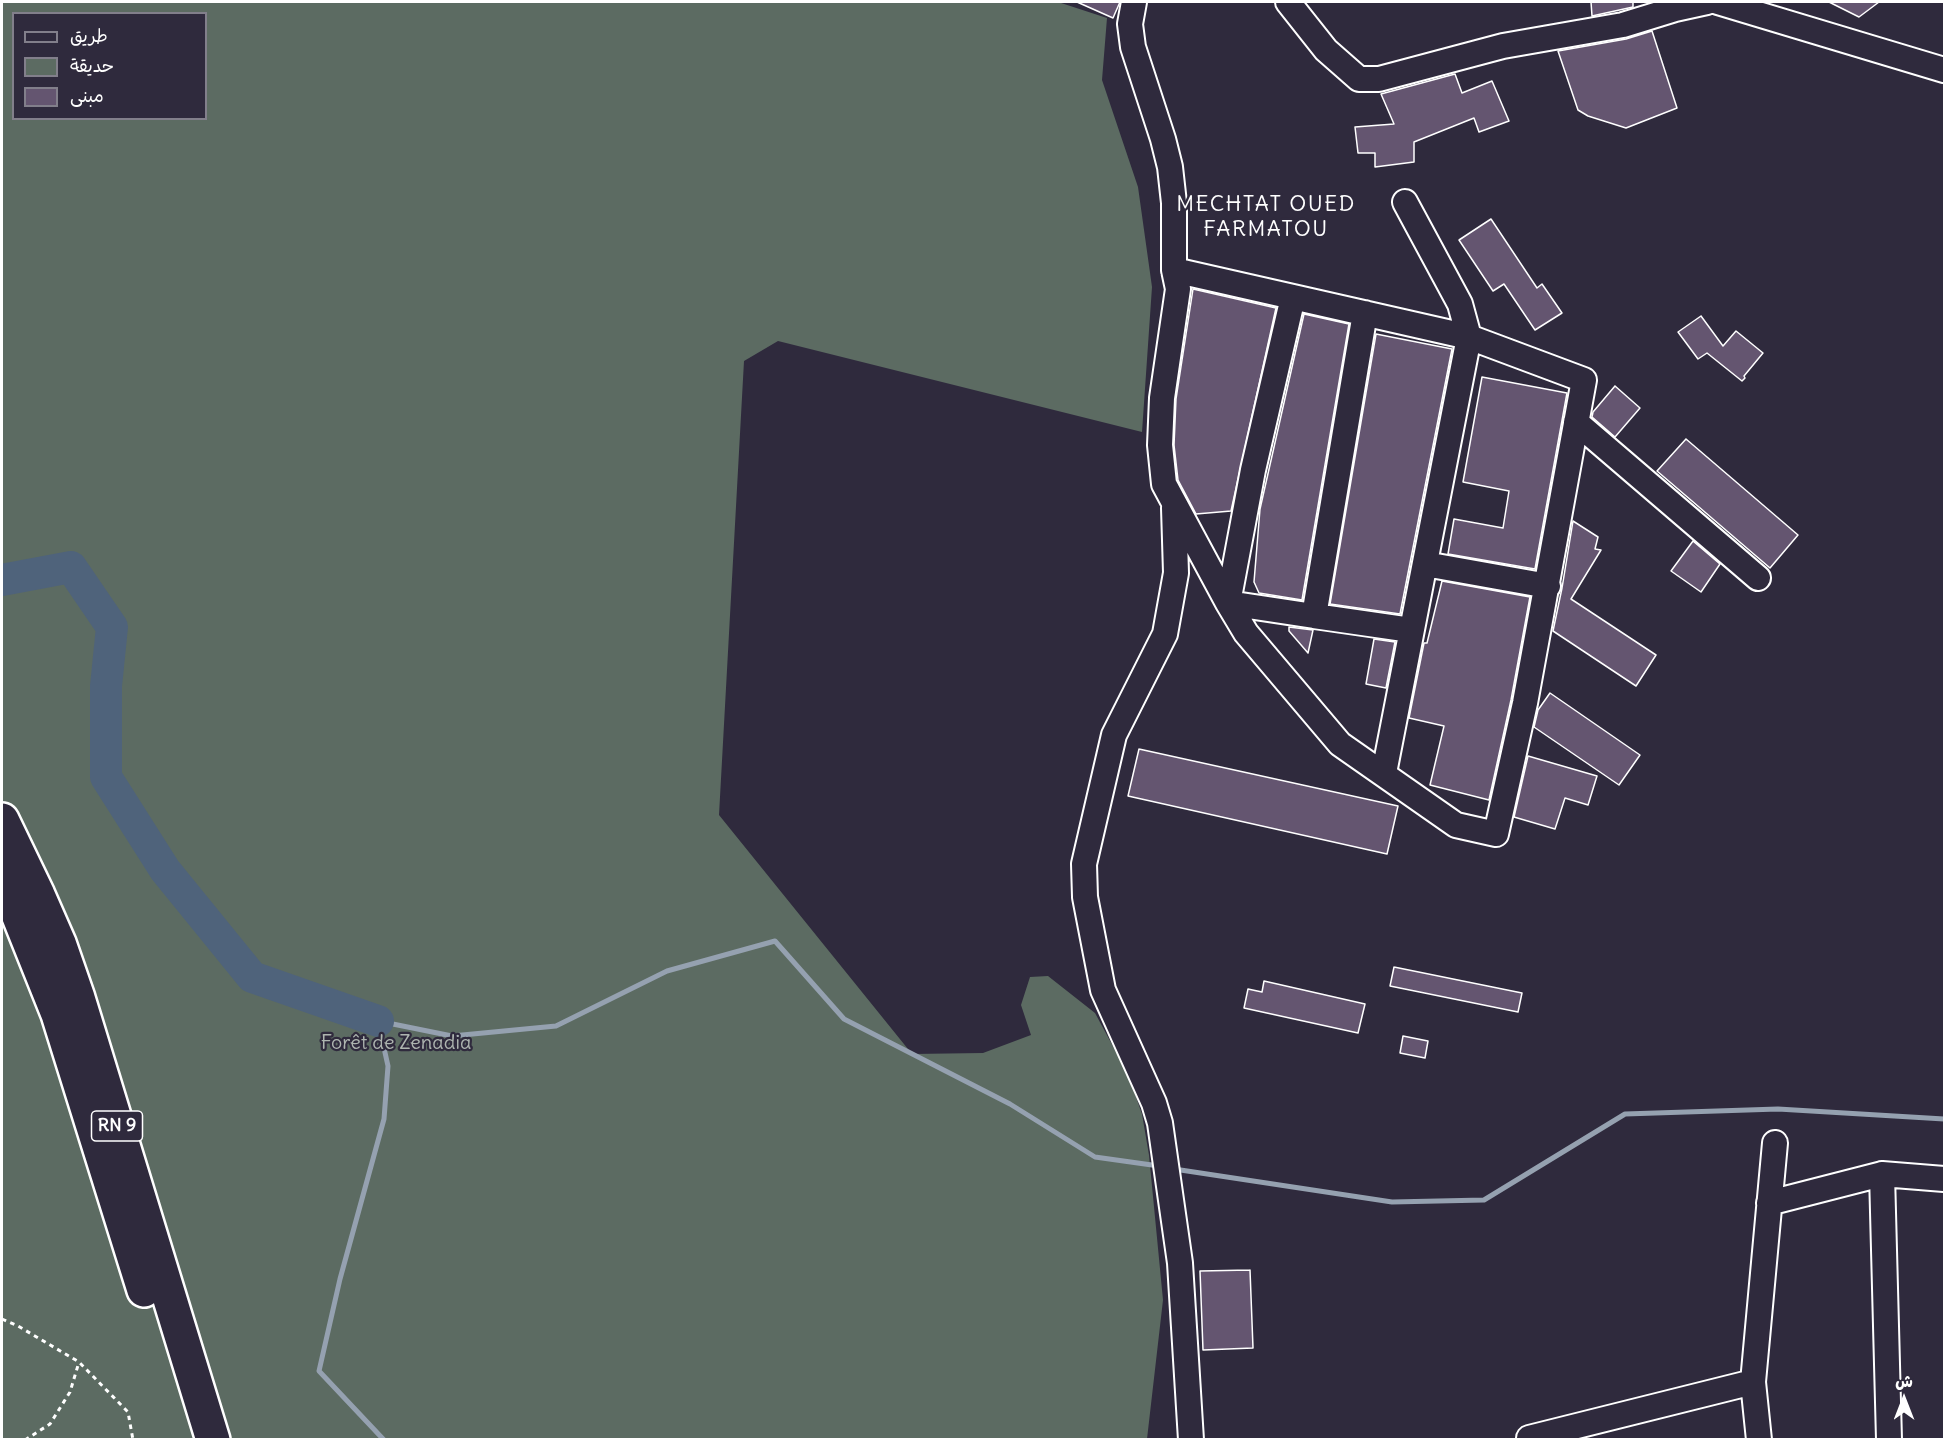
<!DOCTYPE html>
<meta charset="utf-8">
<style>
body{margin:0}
#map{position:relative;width:1946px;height:1441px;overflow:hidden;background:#2f2a3d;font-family:Delius,"Playpen Sans Arabic",sans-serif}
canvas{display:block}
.frame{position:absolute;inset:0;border:3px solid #fff;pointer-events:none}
.legend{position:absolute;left:12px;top:12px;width:195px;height:108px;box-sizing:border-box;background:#2f2a3d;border:2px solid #827f8b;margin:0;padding:8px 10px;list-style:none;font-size:18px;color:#fff}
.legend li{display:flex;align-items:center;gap:12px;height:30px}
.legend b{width:30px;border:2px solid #827f8b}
.north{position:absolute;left:1874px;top:1369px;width:60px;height:60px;-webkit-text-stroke:4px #2f2a3d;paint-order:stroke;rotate:0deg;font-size:16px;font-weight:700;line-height:24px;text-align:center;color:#fff}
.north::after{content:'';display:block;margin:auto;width:21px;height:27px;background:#fff;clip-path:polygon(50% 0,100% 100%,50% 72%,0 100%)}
</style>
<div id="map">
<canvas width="1946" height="1441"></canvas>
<div class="frame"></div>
<ul class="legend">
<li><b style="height:8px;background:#2f2a3d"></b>طريق</li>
<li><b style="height:16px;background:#5c6b62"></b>حديقة</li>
<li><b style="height:16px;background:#645570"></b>مبنى</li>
</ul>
<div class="north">ش</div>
</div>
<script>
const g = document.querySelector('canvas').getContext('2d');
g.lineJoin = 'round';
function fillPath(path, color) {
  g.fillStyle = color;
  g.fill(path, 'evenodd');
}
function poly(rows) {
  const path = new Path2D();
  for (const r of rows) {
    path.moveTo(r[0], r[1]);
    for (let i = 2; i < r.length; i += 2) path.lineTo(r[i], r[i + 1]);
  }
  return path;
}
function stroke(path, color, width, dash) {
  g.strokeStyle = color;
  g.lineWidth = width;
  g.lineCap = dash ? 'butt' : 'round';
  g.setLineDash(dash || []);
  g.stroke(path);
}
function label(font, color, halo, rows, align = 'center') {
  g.font = font + ' Delius,sans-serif';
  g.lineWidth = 4.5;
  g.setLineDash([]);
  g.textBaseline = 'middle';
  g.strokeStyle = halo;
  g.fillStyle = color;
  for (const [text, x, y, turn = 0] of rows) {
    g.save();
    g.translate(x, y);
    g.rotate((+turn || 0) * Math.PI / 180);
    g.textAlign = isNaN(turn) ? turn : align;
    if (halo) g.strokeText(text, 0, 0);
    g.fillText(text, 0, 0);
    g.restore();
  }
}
fillPath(poly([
 [2,2,1058,2,1107,18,1102,80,1138,187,1152,287,1142,432,778,341,744,361,719,815,912,1054,983,1053,1031,1035,1021,1005,1030,977,1048,976,1095,1013,1128,1074,1142,1114,1149,1155,1163,1300,1147,1439,2,1440],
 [14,14,206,14,206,118,14,118]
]), '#5c6b62');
stroke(poly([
 [1174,1169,1392,1202,1484,1200,1625,1114,1778,1109,1944,1119],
 [384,1440,319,1371,340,1279,384,1119,388,1066,378,1021,452,1036,556,1026,667,971,775,941,844,1019,1010,1104,1095,1157,1159,1166]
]), '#95a1b0', 5);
stroke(poly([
 [2,580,71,567,112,627,106,686,106,777,165,870,252,977,378,1021]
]), '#4f637b', 32);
const building = poly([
 [1077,2,1120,2,1113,18,1077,2],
 [1591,2,1633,2,1633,7,1592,16,1591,2],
 [1829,2,1879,2,1859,17,1829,2],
 [1652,31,1677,108,1626,128,1588,116,1578,110,1558,51,1626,39,1652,31],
 [1455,74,1462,93,1492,81,1509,121,1479,132,1474,118,1414,142,1414,162,1375,167,1375,153,1358,153,1355,127,1394,124,1381,94,1455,74],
 [1491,219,1537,288,1542,284,1562,313,1535,330,1504,284,1493,291,1459,240,1491,219],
 [1193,289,1276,308,1231,511,1196,514,1178,480,1174,445,1176,399,1193,289],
 [1304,314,1349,324,1302,600,1259,593,1254,582,1260,509,1304,314],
 [1701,316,1723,346,1736,331,1763,353,1744,376,1745,378,1742,381,1707,353,1698,359,1678,332,1701,316],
 [1376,334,1452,349,1400,614,1330,604,1376,334],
 [1482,377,1567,393,1535,569,1448,554,1454,519,1503,528,1509,491,1463,482,1482,377],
 [1615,386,1640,408,1615,437,1592,417,1593,412,1615,386],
 [1686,439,1798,535,1770,568,1657,471,1686,439],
 [1573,521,1598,537,1595,549,1601,550,1571,599,1656,655,1636,686,1553,631,1562,588,1573,521],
 [1693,541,1720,564,1701,592,1671,571,1693,541],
 [1442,581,1530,597,1511,700,1489,800,1430,785,1444,726,1409,718,1424,643,1427,643,1442,581],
 [1289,627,1313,630,1308,653,1289,631,1289,627],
 [1374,639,1395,642,1386,688,1366,684,1374,639],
 [1550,693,1640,755,1619,785,1534,727,1538,710,1550,693],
 [1139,749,1398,806,1387,854,1128,796,1139,749],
 [1528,756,1597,776,1588,805,1565,798,1555,829,1514,817,1528,756],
 [1394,967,1522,993,1518,1012,1390,986,1394,967],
 [1264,981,1365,1004,1358,1033,1244,1008,1248,989,1262,992,1264,981],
 [1403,1036,1428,1041,1425,1058,1400,1053,1403,1036],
 [1250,1270,1253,1348,1203,1350,1200,1271,1250,1270]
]);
fillPath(building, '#645570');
stroke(building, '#fff', 1.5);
const minor = poly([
 [1134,2,1130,24,1133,47,1163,139,1170,167,1174,203,1174,270,1178,289,1162,398,1160,445,1164,484,1228,603,1246,633,1340,744,1456,825,1496,834,1525,703,1584,380,1469,337,1174,270],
 [1288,2,1326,50,1359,79,1379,79,1503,46,1623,25,1675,9,1707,2],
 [1718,2,1944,70],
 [1293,297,1253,470,1228,603,1314,616],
 [1365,313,1314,616,1411,630],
 [1576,422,1758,578],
 [1174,508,1176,573,1165,634,1114,735,1084,864,1085,897,1103,990,1154,1103,1160,1123,1180,1263,1191,1440],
 [1425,564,1548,586],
 [1384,773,1469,337,1460,304,1405,202],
 [1882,1174,1889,1440],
 [1769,1203,1882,1174,1944,1179],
 [1529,1440,1529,1438,1753,1382],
 [1759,1440,1753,1382,1775,1143]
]);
const highway = poly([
 [2,820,38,895,59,943,78,998,213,1440],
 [2,874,58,1014,144,1290]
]);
stroke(minor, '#fff', 28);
stroke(highway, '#fff', 38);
stroke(poly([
 [2,1319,18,1326,79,1362,128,1412,133,1440],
 [25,1440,50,1424,70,1392,79,1362]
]), '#fff', 3, [4.5, 4.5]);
stroke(minor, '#2f2a3d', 24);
stroke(highway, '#2f2a3d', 33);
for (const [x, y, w] of [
 [117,1126,51]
]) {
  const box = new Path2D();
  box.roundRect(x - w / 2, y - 15, w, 30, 4.5);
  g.fillStyle = '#2f2a3d';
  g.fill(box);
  stroke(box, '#fff', 1.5);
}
label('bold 18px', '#fff', null, [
 ["RN 9",117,1126]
]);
label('20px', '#aeb5b0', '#2f2a3d', [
 ["Forêt de Zenadia",396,1043]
]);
g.letterSpacing = '1.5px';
label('22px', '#fff', '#2f2a3d', [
 ["MECHTAT OUED",1266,205],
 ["FARMATOU",1266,230]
]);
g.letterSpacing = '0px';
</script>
